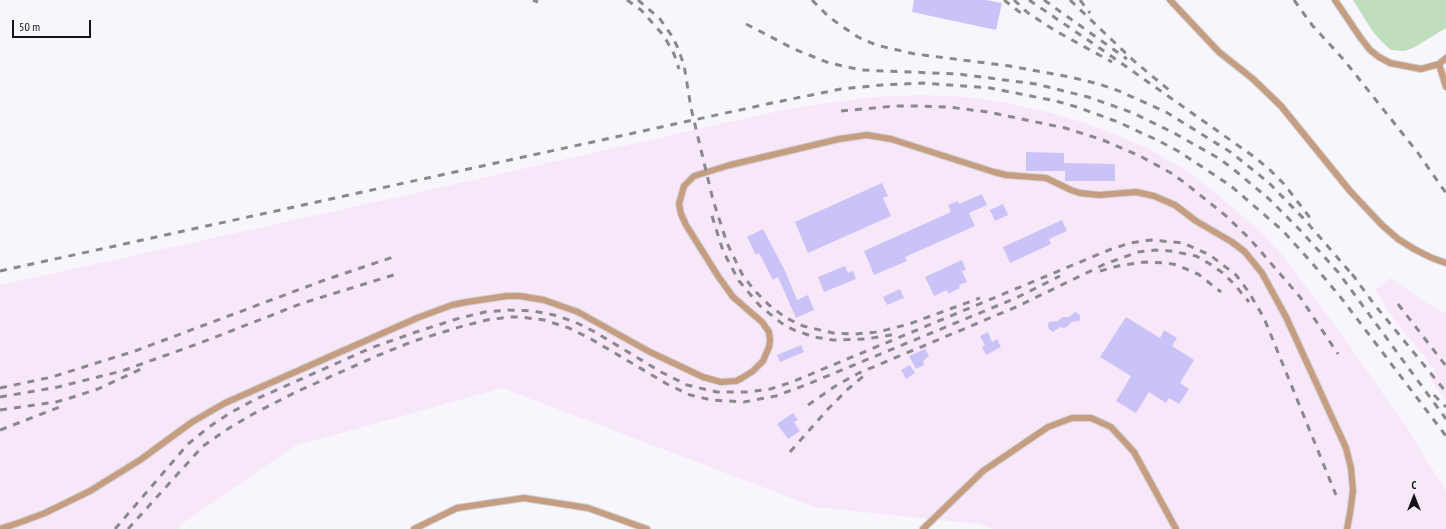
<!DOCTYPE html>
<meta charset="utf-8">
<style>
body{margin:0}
#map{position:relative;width:1446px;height:529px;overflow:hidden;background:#f7f6fd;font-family:"PT Sans Narrow",sans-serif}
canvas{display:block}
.north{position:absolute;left:1394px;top:477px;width:40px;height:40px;-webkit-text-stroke:3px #f7f6fd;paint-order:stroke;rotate:0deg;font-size:11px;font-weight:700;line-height:16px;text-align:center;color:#131316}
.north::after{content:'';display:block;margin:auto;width:14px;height:18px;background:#131316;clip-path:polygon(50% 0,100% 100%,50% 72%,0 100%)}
.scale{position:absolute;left:12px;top:20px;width:79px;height:18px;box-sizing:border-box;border:2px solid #131316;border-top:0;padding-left:5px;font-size:12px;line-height:14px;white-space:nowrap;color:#131316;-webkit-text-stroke:3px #f7f6fd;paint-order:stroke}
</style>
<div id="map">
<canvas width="1446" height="529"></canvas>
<div class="north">С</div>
<div class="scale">50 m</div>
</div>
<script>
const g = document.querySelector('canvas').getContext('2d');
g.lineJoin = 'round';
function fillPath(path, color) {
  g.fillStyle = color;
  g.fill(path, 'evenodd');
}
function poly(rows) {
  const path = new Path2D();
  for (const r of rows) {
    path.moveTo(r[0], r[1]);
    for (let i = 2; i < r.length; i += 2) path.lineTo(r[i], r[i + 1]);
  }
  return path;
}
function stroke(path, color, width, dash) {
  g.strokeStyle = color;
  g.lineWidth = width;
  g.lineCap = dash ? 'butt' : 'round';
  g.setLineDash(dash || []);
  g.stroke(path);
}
fillPath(poly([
 [922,95,966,97,1008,103,1052,113,1088,124,1125,138,1153,151,1183,168,1211,189,1261,232,1284,257,1332,321,1407,428,1446,491,1446,529,994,529,978,524,815,507,502,388,295,446,183,523,177,529,0,529,0,285,349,208,787,109,872,97],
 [1391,278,1422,300,1439,310,1446,313,1446,400,1428,376,1435,370,1395,321,1375,290]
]), '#f8e7f9');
fillPath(poly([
 [1353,0,1446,0,1446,28,1413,48,1404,51,1391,50,1382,42,1373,32]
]), '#c0debd');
fillPath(poly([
 [914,0,986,0,1002,3,996,30,912,12],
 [1026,152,1064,153,1064,163,1115,164,1115,181,1065,181,1065,171,1026,171],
 [882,183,888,196,883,198,891,216,808,253,795,222],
 [982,194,987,205,969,213,975,226,905,257,907,261,874,275,864,251,951,212,948,205,958,201,959,204],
 [1003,204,1008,215,995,221,990,210],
 [1062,220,1067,231,1049,239,1051,244,1010,263,1003,247],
 [763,229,785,271,797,300,808,295,814,310,796,318,778,277,773,280,759,253,756,255,747,237],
 [962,260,966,270,962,271,967,282,959,285,960,288,948,294,947,290,934,296,925,277],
 [845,266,848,273,853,271,856,279,824,292,818,277],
 [900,289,904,298,887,305,883,297],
 [1075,312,1080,315,1080,319,1079,321,1071,322,1068,326,1064,328,1060,327,1053,332,1049,329,1048,325,1049,322,1058,321,1062,317,1069,317],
 [1126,317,1160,338,1164,330,1177,338,1172,346,1194,360,1180,383,1189,389,1179,404,1169,398,1166,403,1149,392,1136,413,1116,401,1131,376,1100,357],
 [988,332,992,342,997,339,1001,347,986,355,982,347,985,345,980,336],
 [801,345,804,352,780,362,777,355],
 [925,349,929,356,923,361,924,365,916,369,909,356],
 [910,365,915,373,906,379,901,370],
 [793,413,798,420,794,422,800,431,788,439,777,424]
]), '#cac3f8');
const service = poly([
 [1170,0,1219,52,1253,79,1281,106,1350,191,1382,225,1398,239,1414,249,1432,258,1446,263],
 [1335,0,1360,37,1370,50,1379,57,1390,63,1421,69,1439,64,1446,58],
 [1439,64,1446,87],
 [0,529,21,522,45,513,90,491,140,460,192,422,225,403,417,318,452,305,467,302,507,296,520,296,544,300,578,312,650,352,703,377,721,382,736,381,742,378,753,371,763,361,769,347,770,341,769,332,762,322,733,297,718,276,686,225,681,214,679,204,684,186,694,176,730,165,839,139,867,135,891,139,994,172,1006,175,1046,178,1071,190,1080,193,1099,195,1136,192,1154,196,1175,205,1196,221,1232,242,1245,252,1262,273,1286,317,1346,448,1351,468,1353,491,1350,513,1347,529],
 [414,529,457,508,524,498,588,508,647,529],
 [923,529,983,471,1048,427,1072,418,1091,418,1111,427,1134,452,1176,529]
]);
stroke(service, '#d3d2d8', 8);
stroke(service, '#c59e82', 6);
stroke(poly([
 [533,0,538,2],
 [627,0,641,10,664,36,674,54,679,69],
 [638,0,660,19,672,36,677,46,684,65,691,108,713,200,727,243,742,274,754,290,769,305,786,318,803,326,833,333,855,334,878,332,909,324,980,298],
 [812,0,829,17,843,27,858,37,876,45,915,54,1010,66,1070,77,1099,84,1119,91,1166,112,1232,153,1269,183,1305,220,1356,279],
 [1004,0,1026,17],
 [1014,0,1028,13,1054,30,1112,62],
 [1029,0,1104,51,1253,156,1269,169,1284,184,1314,223],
 [1044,0,1127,59],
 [1070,0,1134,61,1169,90],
 [1080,0,1090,13],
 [1294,0,1312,25,1344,60,1418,153,1446,193],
 [746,24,794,49,829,63,861,70,958,74,1036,84,1088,97,1111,105,1133,113,1174,133,1220,159,1238,173,1268,198,1299,229,1338,272,1446,419],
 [841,111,895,106,916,106,949,107,988,112,1065,128,1103,140,1140,156,1171,173,1185,183,1225,215,1250,239,1300,297,1338,354],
 [712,216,723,251,739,281,760,306,784,325,794,330,814,337,833,340,866,339,897,334],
 [0,271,767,104,841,89,882,85,923,83,990,88,1056,101,1077,107,1118,122,1159,141,1178,151,1231,186,1283,231,1312,263,1342,299,1446,436],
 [1100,271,1118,266,1144,262,1167,263,1177,265,1198,274,1221,292],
 [1352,274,1374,304,1446,392],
 [1398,304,1446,366],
 [0,388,52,377,90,365,135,351,322,281,396,256],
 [1434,395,1446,407],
 [0,397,58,387,122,371,200,343,303,303,400,273],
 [808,405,837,385,859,373,1016,307,1105,264,1138,252,1155,250,1171,251,1196,256,1210,264,1223,273,1234,284,1249,302],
 [0,410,56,402,70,398,98,389,141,369],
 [0,430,60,407],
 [790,452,828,409,848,389,866,374],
 [115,529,188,444,209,427,230,413,254,400,371,348,416,332,460,318,485,312,508,310,533,311,554,315,575,322,595,332,661,372,687,385,717,392,748,392,770,389,792,382,1109,250,1130,243,1151,240,1183,243,1210,255,1236,275,1248,291,1264,318,1336,495],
 [128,529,203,446,226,430,253,414,296,392,379,355,414,341,463,326,487,320,509,317,520,317,544,320,569,328,591,339,667,384,690,395,712,400,744,402,776,396,808,384,1016,298,1060,276]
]), '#88888d', 3, [7, 7]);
</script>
